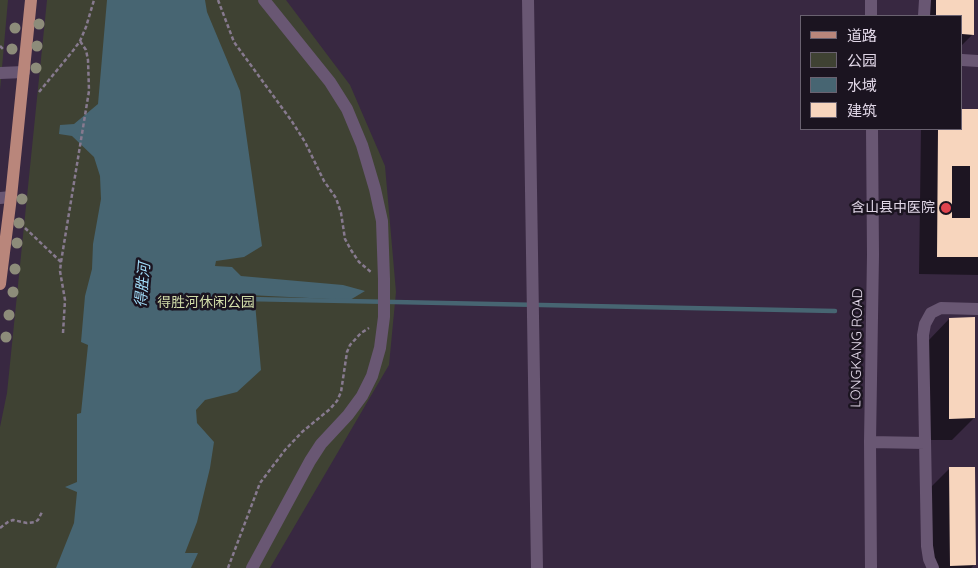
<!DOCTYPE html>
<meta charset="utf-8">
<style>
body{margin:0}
#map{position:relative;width:978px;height:568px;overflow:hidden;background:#382841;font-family:Quicksand,"Noto Sans SC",sans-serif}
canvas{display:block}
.legend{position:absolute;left:800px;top:15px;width:162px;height:115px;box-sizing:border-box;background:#1b1420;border:1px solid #6a6270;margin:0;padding:6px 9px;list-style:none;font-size:15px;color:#e1d7e7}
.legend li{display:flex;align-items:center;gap:10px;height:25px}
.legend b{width:25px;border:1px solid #6a6270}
</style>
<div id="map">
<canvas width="978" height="568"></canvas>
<ul class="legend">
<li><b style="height:6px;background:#b9867b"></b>道路</li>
<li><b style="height:14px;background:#3f4233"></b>公园</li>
<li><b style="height:14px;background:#476572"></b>水域</li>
<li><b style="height:14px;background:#f7d5bd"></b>建筑</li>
</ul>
</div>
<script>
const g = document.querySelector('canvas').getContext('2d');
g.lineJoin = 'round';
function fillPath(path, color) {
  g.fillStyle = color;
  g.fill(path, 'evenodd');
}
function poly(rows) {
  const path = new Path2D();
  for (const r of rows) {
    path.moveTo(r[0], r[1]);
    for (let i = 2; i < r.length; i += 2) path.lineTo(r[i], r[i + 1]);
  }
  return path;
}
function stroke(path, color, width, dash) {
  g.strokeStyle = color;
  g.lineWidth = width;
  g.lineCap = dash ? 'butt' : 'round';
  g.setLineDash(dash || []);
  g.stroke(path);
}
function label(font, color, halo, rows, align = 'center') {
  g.font = font + ' Quicksand,"Noto Sans SC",sans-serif';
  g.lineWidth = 5;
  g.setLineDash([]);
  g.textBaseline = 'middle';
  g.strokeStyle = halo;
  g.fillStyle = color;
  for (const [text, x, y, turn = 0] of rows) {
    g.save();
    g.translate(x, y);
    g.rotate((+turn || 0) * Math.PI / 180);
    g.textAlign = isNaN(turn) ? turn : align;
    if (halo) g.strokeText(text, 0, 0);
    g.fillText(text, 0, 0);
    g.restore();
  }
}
fillPath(poly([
 [0,0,8,0,0,90],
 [47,0,286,0,350,85,385,166,396,292,389,365,270,568,0,568,0,427,7,393]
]), '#3f4233');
fillPath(poly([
 [107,0,205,0,207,12,240,91,262,246,244,257,216,261,215,266,232,267,241,276,343,285,365,291,350,300,248,295,255,303,261,370,237,392,205,400,196,410,197,423,214,442,210,468,197,522,185,553,198,553,191,568,56,568,74,523,77,492,65,487,77,482,77,414,81,413,88,345,81,342,85,296,92,269,93,244,101,199,100,176,94,157,72,136,59,134,60,125,74,124,98,104]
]), '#476572');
fillPath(poly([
 [923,0,973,0,973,34,962,45,962,16,922,16],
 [962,110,978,110,978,275,919,274,921,129,962,129],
 [949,319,974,418,952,440,928,440,928,341],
 [950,468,974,565,971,568,929,568,928,490]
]), '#0007');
stroke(poly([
 [247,299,835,311]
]), '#476572', 4.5);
fillPath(poly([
 [936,0,974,0,974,35,962,34,962,16,936,16],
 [962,109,978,109,978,257,937,257,938,129,962,129],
 [952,166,970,166,970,218,952,218],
 [975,317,975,418,949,419,949,318],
 [949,467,975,467,976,565,950,566]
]), '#f7d5bd');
stroke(poly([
 [218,0,234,42,291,120,305,142,324,181,336,198,341,213,345,239,351,250,359,262,371,272],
 [0,46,3,49],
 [39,92,72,52,80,41,86,27,94,0],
 [25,228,61,262],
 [63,333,65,300,60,271,61,262,89,91,88,60,86,50,80,41],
 [0,528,8,522,13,520,27,523,35,522,38,520,42,512],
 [228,568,260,483,285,450,302,432,330,409,337,401,341,392,347,352,350,345,361,333,369,328]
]), '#877a8f', 2.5, [4, 2.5]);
stroke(poly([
 [528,0,537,568],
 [871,0,871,16],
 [924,16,925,0],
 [962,60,978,61],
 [0,73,24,72],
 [0,198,11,197],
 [870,442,925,443],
 [252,568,310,461,321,444,348,415,362,396,372,376,380,348,384,317,384,279,382,221,375,189,362,145,347,109,330,82,264,0],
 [871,568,870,442,873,255,872,129],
 [933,568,929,559,927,546,923,335,925,324,931,313,941,308,978,309]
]), '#695773', 12);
stroke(poly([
 [0,284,11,197,31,0]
]), '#b9867b', 12);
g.fillStyle = '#8d8c7a';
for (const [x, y] of [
 [39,24],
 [15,28],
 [37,46],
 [12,49],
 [36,68],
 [22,199],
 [19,223],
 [17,243],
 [15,269],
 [13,292],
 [9,315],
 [6,337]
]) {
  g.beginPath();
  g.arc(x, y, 5.5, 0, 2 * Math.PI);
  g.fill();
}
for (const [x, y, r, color] of [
 [946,208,6,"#e0444e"]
]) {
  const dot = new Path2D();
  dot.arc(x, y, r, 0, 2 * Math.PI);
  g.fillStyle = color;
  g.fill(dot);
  stroke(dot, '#1b1420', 2);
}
label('14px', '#e1d7e7', '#1b1420', [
 ["含山县中医院",935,208]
], 'right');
label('14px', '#d2dda9', '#1b1420', [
 ["得胜河休闲公园",206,303]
]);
label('14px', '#e1d7e7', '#1b1420', [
 ["LONGKANG ROAD",857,348,-89]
]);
label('italic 15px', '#a1dbf7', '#1b1420', [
 ["得胜河",143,285,-85]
]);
</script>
